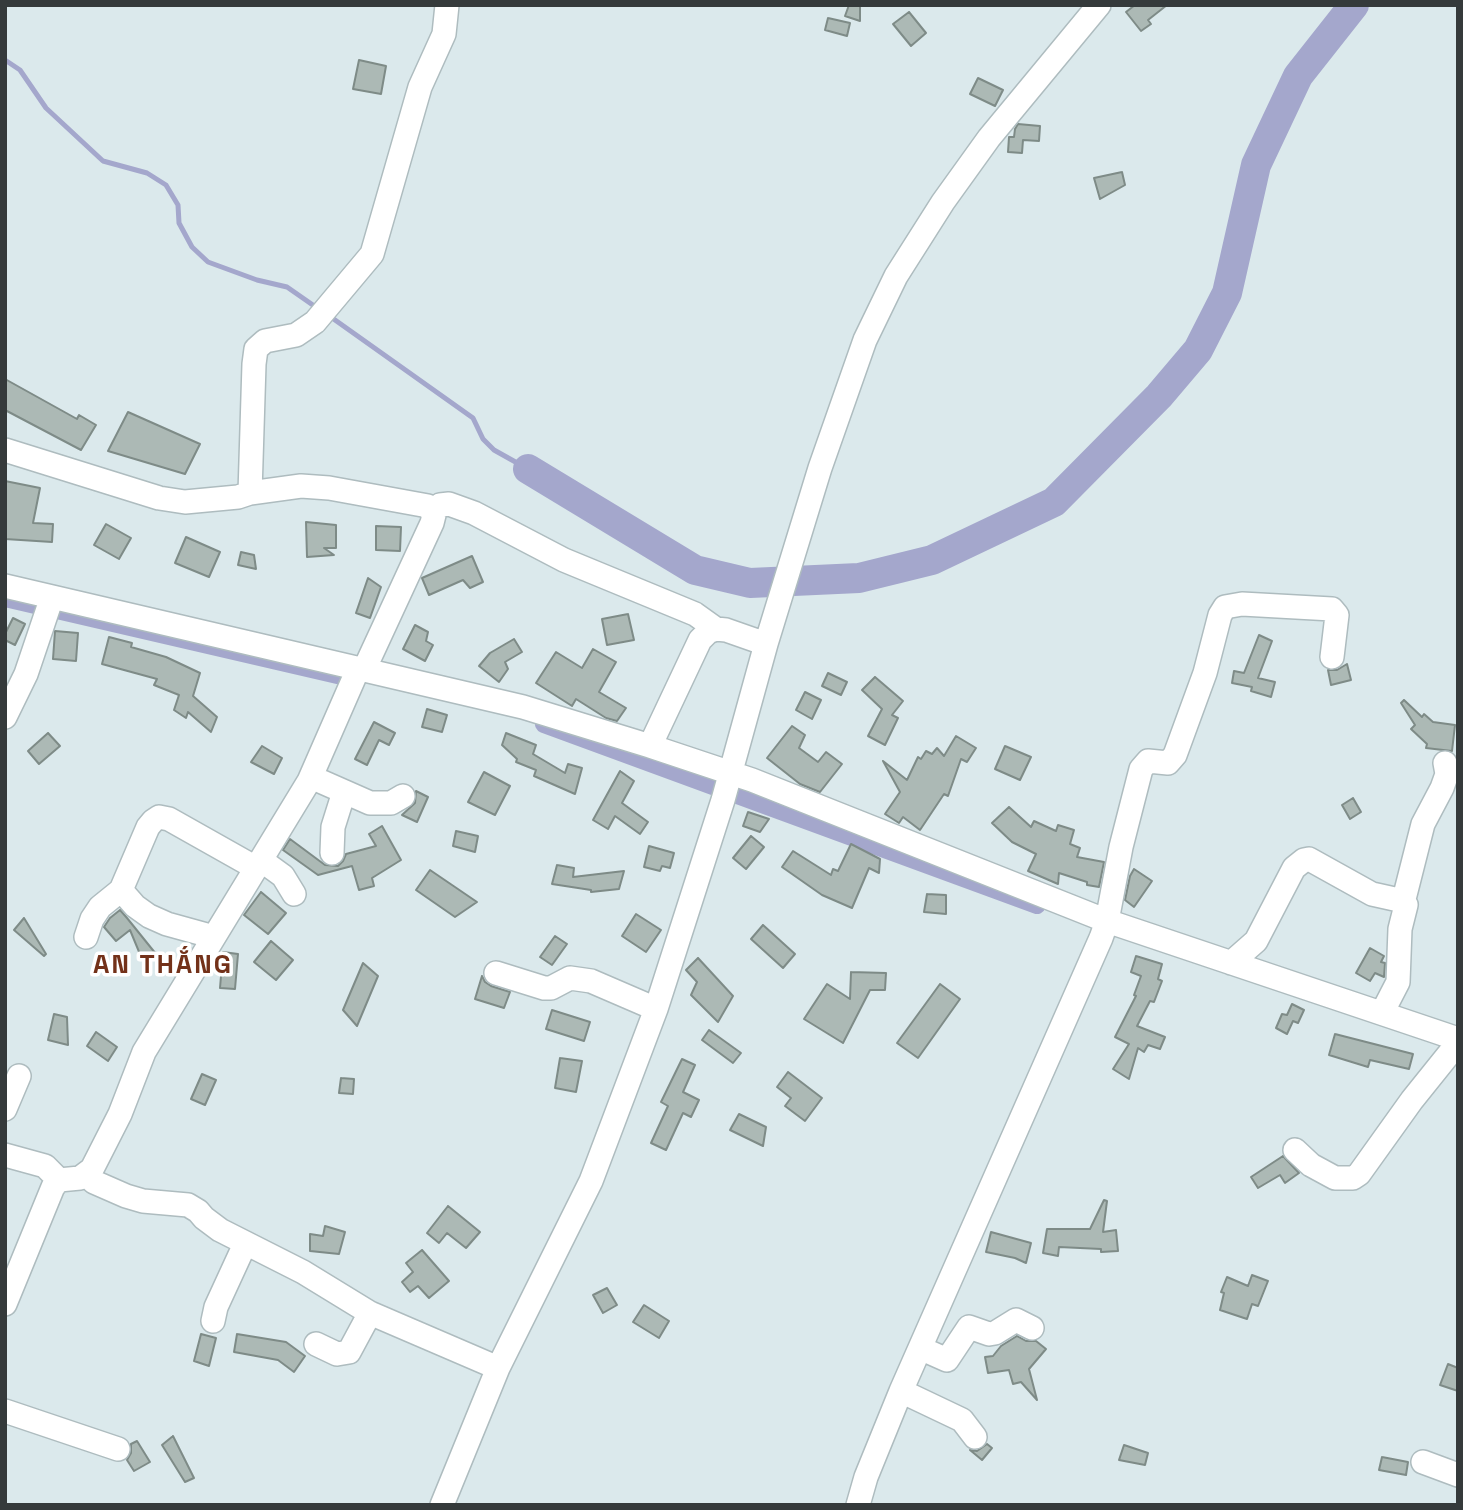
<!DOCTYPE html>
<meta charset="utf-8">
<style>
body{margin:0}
#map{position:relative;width:1463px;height:1510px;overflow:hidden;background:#dbe9ec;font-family:"Space Grotesk",sans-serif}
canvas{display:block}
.frame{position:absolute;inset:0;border:7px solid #353a3b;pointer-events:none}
</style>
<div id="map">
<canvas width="1463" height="1510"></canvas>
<div class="frame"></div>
</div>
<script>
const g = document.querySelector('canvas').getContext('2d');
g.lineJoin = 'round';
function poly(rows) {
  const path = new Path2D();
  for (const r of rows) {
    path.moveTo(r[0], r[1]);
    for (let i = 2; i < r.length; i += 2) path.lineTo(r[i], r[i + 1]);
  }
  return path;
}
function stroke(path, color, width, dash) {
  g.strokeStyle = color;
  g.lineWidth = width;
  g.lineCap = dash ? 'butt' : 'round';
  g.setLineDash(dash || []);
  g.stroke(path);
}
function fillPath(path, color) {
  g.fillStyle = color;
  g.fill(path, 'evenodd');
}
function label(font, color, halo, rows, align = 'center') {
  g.font = font + ' "Space Grotesk",sans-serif';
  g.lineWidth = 7;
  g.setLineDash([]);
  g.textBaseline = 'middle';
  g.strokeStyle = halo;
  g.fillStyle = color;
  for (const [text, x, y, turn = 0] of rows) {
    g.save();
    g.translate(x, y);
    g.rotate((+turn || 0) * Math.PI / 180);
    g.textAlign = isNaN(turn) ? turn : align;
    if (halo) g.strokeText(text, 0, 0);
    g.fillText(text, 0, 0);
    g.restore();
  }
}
stroke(poly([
 [5,60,20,70,46,108,103,161,147,173,166,185,178,205,179,223,192,247,208,262,257,280,287,287,320,310],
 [328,315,473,418,483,439,494,450,528,469]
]), '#a4a7cc', 5);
stroke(poly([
 [5,598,346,677],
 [544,724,1037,905]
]), '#a4a7cc', 18);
stroke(poly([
 [528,469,695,570,750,583,859,578,932,560,1054,502,1159,396,1198,350,1227,293,1256,165,1298,76,1354,5]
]), '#a4a7cc', 30);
const building = poly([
 [849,5,860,5,860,21,845,16,849,5],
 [1135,5,1167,5,1148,20,1151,24,1141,31,1126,12,1135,5],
 [909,12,926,33,911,46,893,24,909,12],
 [828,18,850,23,847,36,825,30,828,18],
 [359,60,386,66,381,94,353,89,359,60],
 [978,78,1003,90,995,106,970,94,978,78],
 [1018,124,1040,126,1039,141,1023,140,1022,153,1008,152,1009,137,1014,137,1015,129,1018,124],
 [1122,172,1125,185,1100,199,1094,178,1122,172],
 [5,379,77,419,79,415,96,425,81,450,5,410,5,379],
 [128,412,200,444,185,474,108,451,128,412],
 [5,481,40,488,33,523,53,524,52,542,5,539,5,481],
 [306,522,336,525,336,548,324,548,334,555,307,557,306,522],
 [106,524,131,538,119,559,94,545,106,524],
 [376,526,401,527,400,551,376,550,376,526],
 [186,537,220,552,209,577,175,563,186,537],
 [241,552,254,555,256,569,238,565,241,552],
 [472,556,483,582,470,588,463,580,429,595,422,578,472,556],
 [368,578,381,587,370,618,356,613,368,578],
 [628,614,634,640,607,645,602,619,628,614],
 [13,618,25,624,15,645,5,640,5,634,13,618],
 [415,625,428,632,426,641,433,645,425,661,403,649,415,625],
 [55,631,78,633,76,661,53,659,55,631],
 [1259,635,1272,641,1258,678,1275,682,1271,697,1251,691,1252,687,1232,683,1234,671,1244,673,1259,635],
 [109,637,132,643,131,647,166,657,200,673,193,696,217,717,211,732,188,712,186,718,174,710,179,695,154,685,157,679,102,664,109,637],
 [514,639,522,652,505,662,508,669,499,682,479,666,490,653,514,639],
 [593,649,616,662,599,692,626,708,617,721,606,718,576,699,572,706,536,683,556,652,582,668,593,649],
 [1347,664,1351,680,1331,685,1328,670,1337,670,1347,664],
 [828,673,847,682,841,695,822,686,828,673],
 [875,677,903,701,892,715,898,718,885,745,868,736,882,709,862,690,875,677],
 [805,692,821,700,812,719,796,710,805,692],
 [1404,700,1422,717,1424,714,1433,722,1455,725,1452,751,1426,748,1427,744,1411,729,1415,725,1401,703,1404,700],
 [427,709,447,715,442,732,422,727,427,709],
 [374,722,395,733,389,745,379,740,367,765,355,759,374,722],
 [792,726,805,735,799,748,818,762,826,752,842,764,820,792,800,784,767,758,792,726],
 [48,733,60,746,39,764,28,751,48,733],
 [506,733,536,745,533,754,565,773,568,764,582,768,575,794,534,776,536,770,516,762,517,759,502,745,506,733],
 [956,736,976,748,967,762,961,759,948,796,944,794,920,830,903,817,899,823,885,814,900,792,883,761,907,780,918,757,921,759,926,751,932,754,937,748,944,756,956,736],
 [262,746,282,758,274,774,251,762,262,746],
 [1005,746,1031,757,1020,780,995,769,1005,746],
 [620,771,634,781,622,803,648,822,640,834,615,816,608,829,593,820,620,771],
 [484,772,510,786,495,815,468,802,484,772],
 [416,791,428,797,417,822,402,815,415,803,416,791],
 [1353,798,1361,812,1350,819,1342,805,1353,798],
 [1009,807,1031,827,1034,821,1056,831,1058,825,1074,830,1070,844,1080,848,1077,857,1104,862,1099,887,1087,885,1087,882,1059,873,1058,884,1028,871,1036,854,1012,842,992,823,1009,807],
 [748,812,769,819,760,832,743,826,748,812],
 [382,826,401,860,372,878,374,886,359,890,352,866,318,875,283,850,290,839,325,865,338,866,343,861,346,854,376,846,369,834,382,826],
 [456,831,478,836,475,852,453,846,456,831],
 [751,836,764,847,746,869,733,858,751,836],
 [851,844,880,859,879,873,869,868,852,908,822,895,782,867,793,851,831,875,833,869,838,871,851,844],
 [649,846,674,853,670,868,662,866,660,871,644,867,649,846],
 [557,865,574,868,573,877,624,871,619,889,591,892,591,890,552,884,557,865],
 [1134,869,1152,881,1134,907,1125,900,1130,876,1134,869],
 [430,870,477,902,455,917,416,890,430,870],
 [261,892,286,913,268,934,244,915,261,892],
 [927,894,946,895,946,914,924,912,927,894],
 [120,910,127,918,156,954,142,959,130,930,116,941,104,927,110,918,120,910],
 [636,914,661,930,646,952,622,936,636,914],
 [24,918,46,954,44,956,14,930,24,918],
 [763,925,795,954,783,968,751,939,763,925],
 [555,936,567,944,552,965,540,957,555,936],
 [271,941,293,960,276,980,254,962,271,941],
 [1370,948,1384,956,1381,962,1385,963,1384,977,1375,973,1370,981,1356,973,1370,948],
 [223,952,238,954,235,989,220,988,223,952],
 [1136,956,1162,964,1158,979,1162,981,1154,1002,1150,1001,1137,1026,1165,1037,1160,1049,1148,1045,1144,1052,1138,1048,1129,1079,1113,1069,1129,1044,1115,1037,1136,996,1134,995,1141,976,1131,972,1136,956],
 [698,958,733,996,718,1022,691,995,697,982,686,970,698,958],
 [363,963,378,976,357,1026,343,1010,363,963],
 [851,972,886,973,885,990,870,990,843,1043,804,1019,827,984,850,999,851,972],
 [482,976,485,982,491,986,510,992,504,1008,475,999,482,976],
 [940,984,960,999,918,1058,897,1043,940,984],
 [1292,1004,1304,1010,1298,1023,1293,1021,1287,1034,1276,1028,1282,1014,1287,1015,1292,1004],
 [552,1010,590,1022,584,1041,546,1029,552,1010],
 [54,1014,67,1017,68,1045,48,1040,54,1014],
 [709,1030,741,1053,733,1063,702,1040,709,1030],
 [96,1032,117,1047,108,1061,87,1046,96,1032],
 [1335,1034,1413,1054,1409,1069,1370,1060,1368,1067,1329,1055,1335,1034],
 [560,1058,582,1061,576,1092,555,1088,560,1058],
 [682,1059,695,1065,683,1092,699,1100,691,1117,683,1113,666,1150,651,1143,668,1106,661,1102,682,1059],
 [788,1072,822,1098,805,1121,785,1106,791,1098,777,1087,788,1072],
 [202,1074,216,1080,205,1105,191,1099,202,1074],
 [341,1078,354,1079,353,1094,339,1093,341,1078],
 [739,1114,766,1127,763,1146,730,1130,739,1114],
 [1283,1156,1299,1173,1285,1183,1280,1175,1258,1188,1251,1177,1283,1156],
 [1104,1200,1107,1201,1103,1232,1116,1230,1118,1251,1101,1252,1101,1249,1059,1247,1058,1256,1043,1253,1047,1229,1090,1229,1104,1200],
 [448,1206,480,1232,466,1248,447,1233,439,1243,427,1233,448,1206],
 [325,1226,345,1232,339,1254,310,1251,310,1234,323,1236,325,1226],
 [991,1232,1031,1243,1026,1263,1015,1258,986,1252,991,1232],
 [422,1250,449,1281,429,1298,418,1286,410,1292,402,1282,413,1272,406,1263,422,1250],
 [1252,1275,1268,1281,1258,1306,1252,1304,1247,1319,1220,1310,1224,1293,1221,1292,1227,1277,1248,1286,1252,1275],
 [607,1288,617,1305,603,1313,593,1295,607,1288],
 [644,1305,669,1321,659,1338,633,1322,644,1305],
 [201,1334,216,1338,209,1366,194,1361,201,1334],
 [237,1334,286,1342,305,1356,294,1372,278,1360,234,1352,237,1334],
 [1017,1336,1026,1341,1036,1341,1046,1349,1029,1369,1037,1400,1021,1382,1013,1384,1009,1370,988,1373,985,1357,993,1356,1001,1346,1017,1336],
 [1448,1364,1458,1368,1458,1391,1440,1385,1448,1364],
 [173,1436,194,1478,185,1482,162,1445,173,1436],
 [137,1441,150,1462,134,1471,127,1460,131,1453,131,1444,137,1441],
 [987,1444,992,1448,982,1460,970,1450,977,1451,987,1444],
 [1124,1445,1148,1453,1145,1465,1119,1460,1124,1445],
 [1382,1457,1408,1462,1406,1475,1379,1470,1382,1457]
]);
fillPath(building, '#acb9b5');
stroke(building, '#7e8b87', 2);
const minor = poly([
 [5,450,159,498,185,502,238,497,250,493,301,486,329,488,428,506,434,515,432,523,364,670],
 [250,493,254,364,256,349,265,341,296,335,315,322,372,254,420,87,444,34,447,5],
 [433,511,440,505,449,504,474,513,564,560,695,614,716,629],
 [5,586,523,707,650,746,752,780,1107,921,1458,1039],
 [5,717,26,674,52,597],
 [650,746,700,640,708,632,716,629,726,630,766,644],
 [311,777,370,803,391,803,403,796],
 [332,853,333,827,344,792],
 [261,860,283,876,294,894],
 [121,890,135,906,149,916,167,924,214,937],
 [1403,903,1423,824,1442,788,1447,774,1445,763],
 [86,937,92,919,100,907,121,890,148,827,153,821,159,817,169,819,256,868],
 [1231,963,1256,941,1294,868,1304,860,1309,859,1372,894,1399,900,1406,905,1400,929,1398,982,1382,1013],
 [496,973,544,988,551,988,570,978,591,981,656,1009],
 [5,1109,19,1076],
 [1295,1150,1311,1165,1335,1178,1353,1178,1359,1174,1412,1100,1453,1049,1456,1042,1455,1038],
 [5,1155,45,1166,59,1180],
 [87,1175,94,1182,126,1196,143,1201,188,1205,198,1211,204,1218,220,1230,303,1272,370,1313,498,1368],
 [5,1304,53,1187,59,1180,80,1178,92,1169,120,1114,144,1052,309,781,358,669],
 [213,1321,216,1307,245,1244],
 [316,1344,337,1354,349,1352,370,1313],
 [920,1348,947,1360,969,1327,989,1334,995,1333,1016,1320,1032,1328],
 [901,1391,962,1420,975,1437],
 [5,1411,118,1449],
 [1423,1462,1458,1475],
 [442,1505,498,1368,591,1181,656,1009,723,800,766,644,820,468,865,340,896,276,943,202,989,138,1099,5],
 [858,1505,866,1477,901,1391,1101,938,1107,921,1121,847,1141,769,1148,761,1168,763,1175,755,1205,673,1220,615,1225,607,1242,604,1332,609,1337,615,1332,657]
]);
stroke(minor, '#aebcbf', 26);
stroke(minor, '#fff', 23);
g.letterSpacing = '2px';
label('bold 26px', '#733119', '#fff', [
 ["AN THẮNG",163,966]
]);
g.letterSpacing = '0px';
</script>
